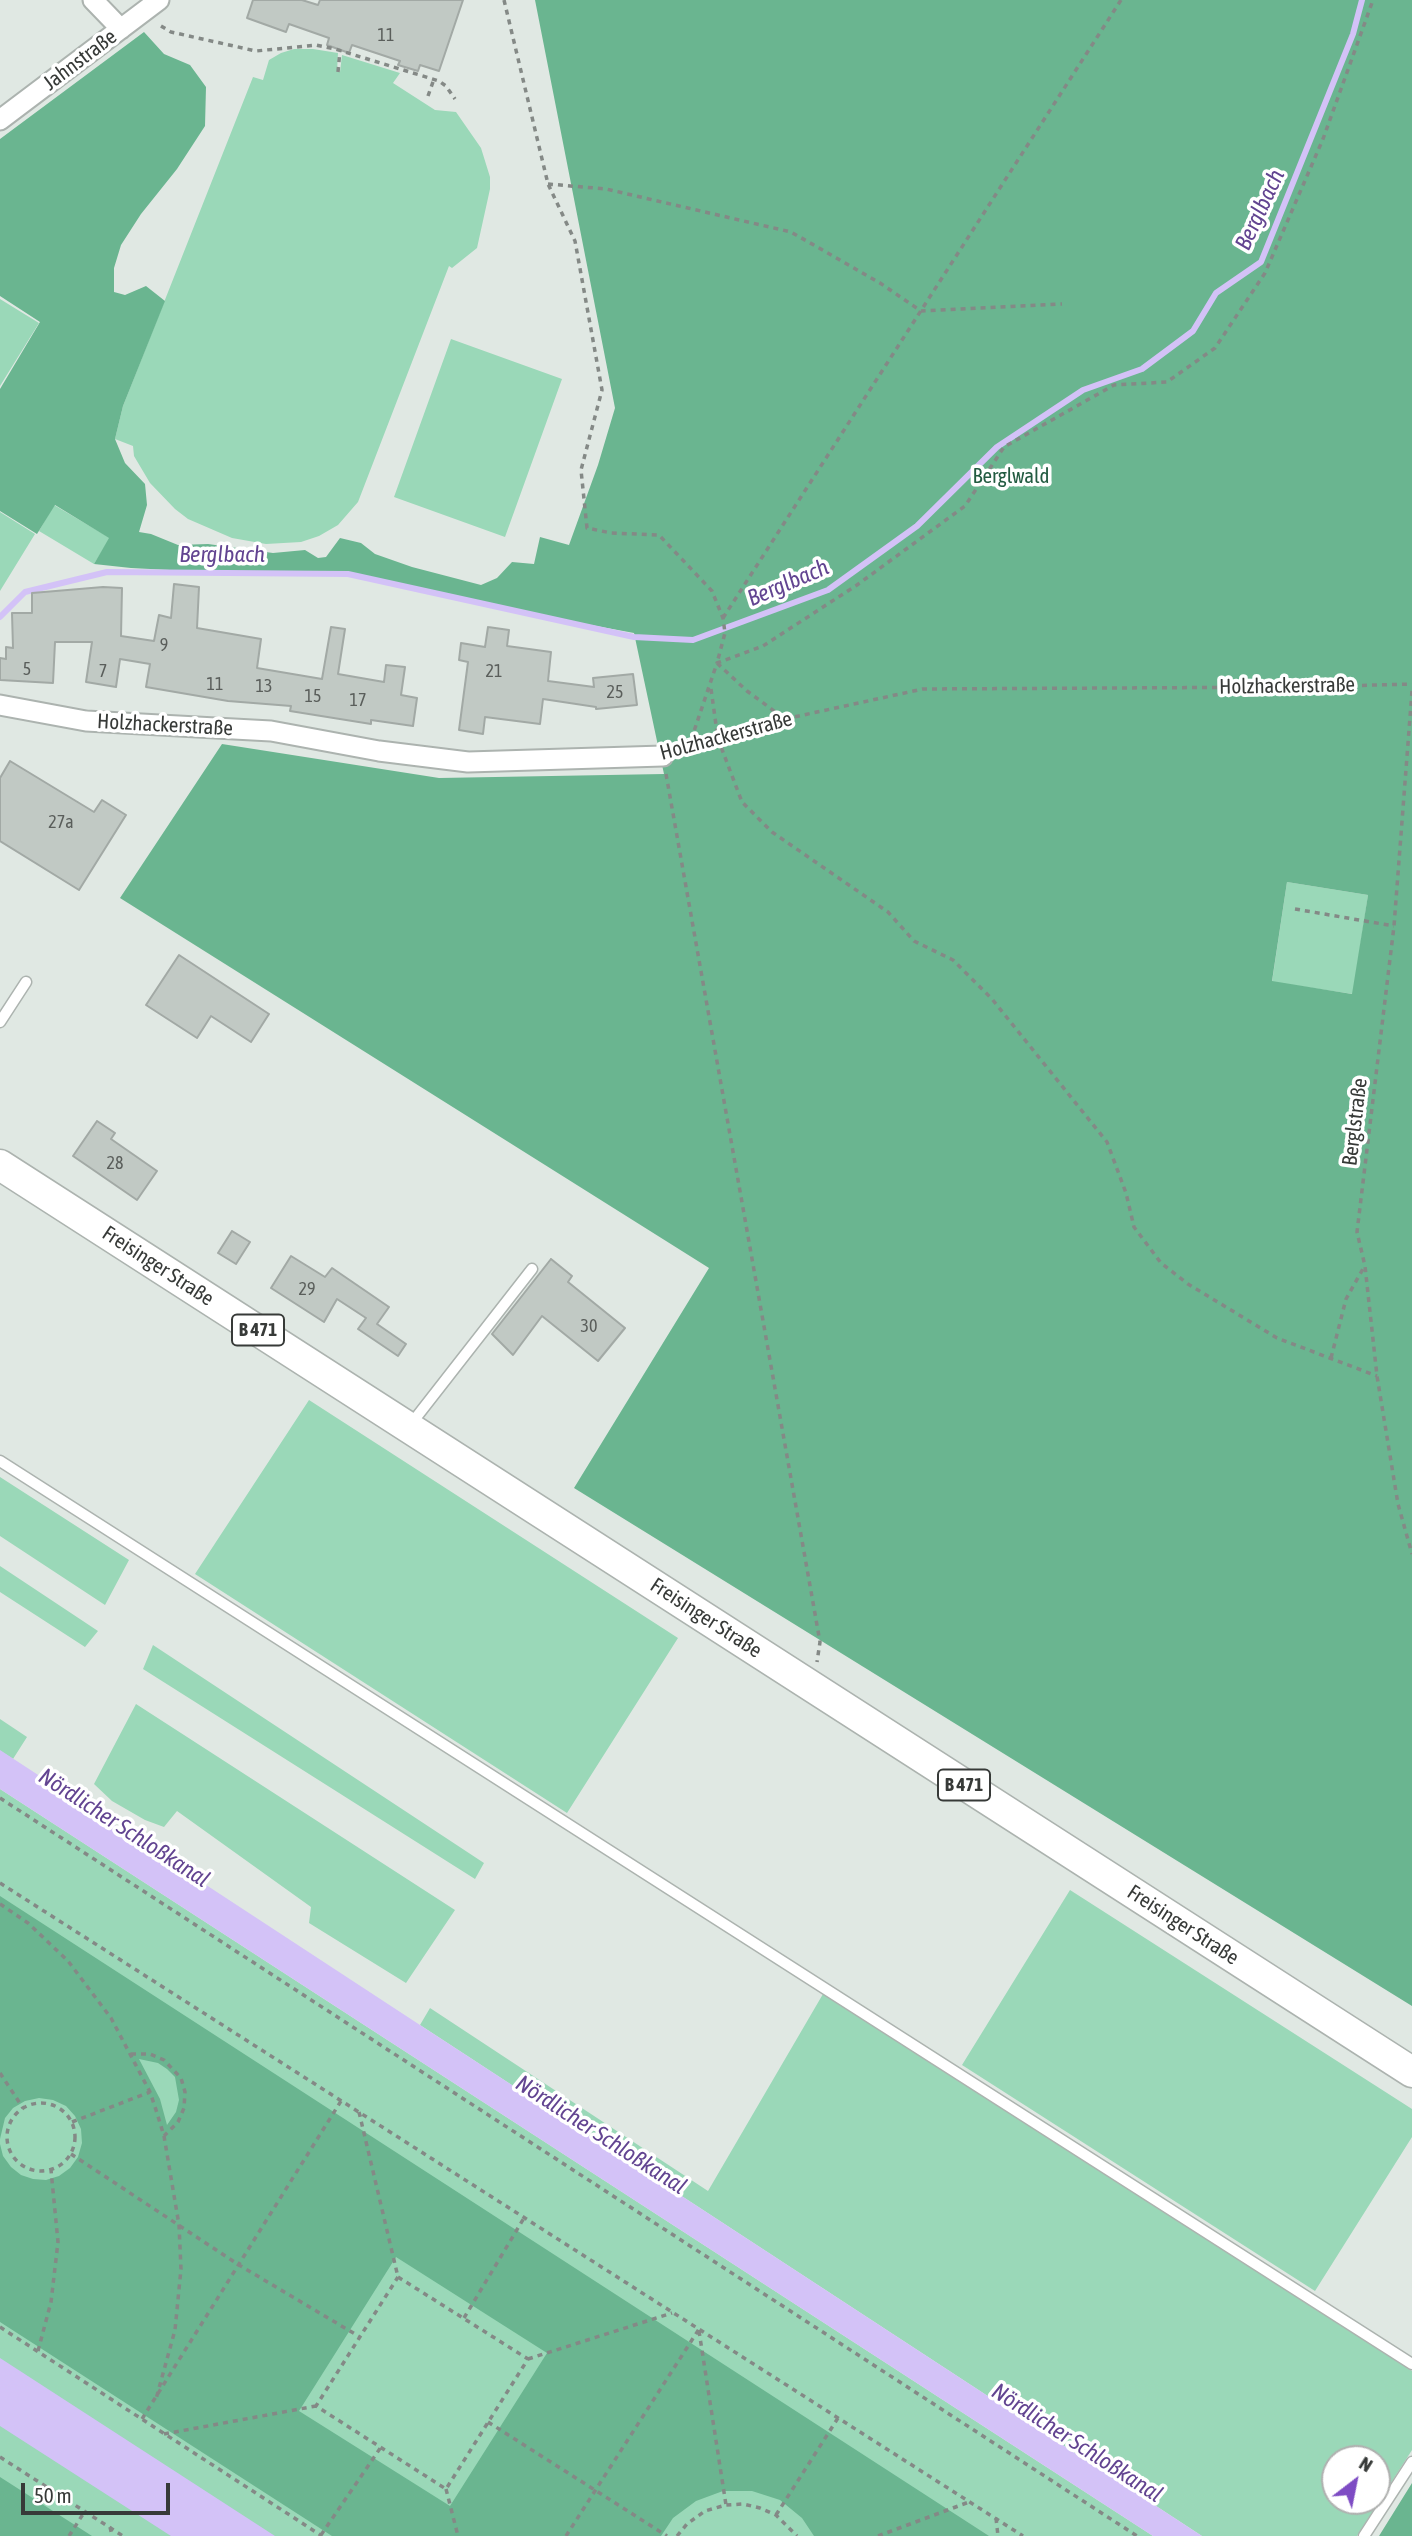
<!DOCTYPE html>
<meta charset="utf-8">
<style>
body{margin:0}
#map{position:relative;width:1412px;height:2536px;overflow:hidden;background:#e0e8e3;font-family:"Asap Condensed",sans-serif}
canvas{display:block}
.north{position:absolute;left:1321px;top:2445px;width:70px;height:70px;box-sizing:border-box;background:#fff;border:2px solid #afb0af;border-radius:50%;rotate:32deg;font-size:19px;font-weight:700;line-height:28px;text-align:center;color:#373a38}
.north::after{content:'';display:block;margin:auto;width:24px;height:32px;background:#7e4cc4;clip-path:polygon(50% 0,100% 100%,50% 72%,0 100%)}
.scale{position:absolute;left:21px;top:2483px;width:149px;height:32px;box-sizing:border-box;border:4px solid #373a38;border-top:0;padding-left:9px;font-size:21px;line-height:24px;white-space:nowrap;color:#373a38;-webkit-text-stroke:5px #fff;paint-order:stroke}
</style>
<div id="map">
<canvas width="1412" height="2536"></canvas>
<div class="north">N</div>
<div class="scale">50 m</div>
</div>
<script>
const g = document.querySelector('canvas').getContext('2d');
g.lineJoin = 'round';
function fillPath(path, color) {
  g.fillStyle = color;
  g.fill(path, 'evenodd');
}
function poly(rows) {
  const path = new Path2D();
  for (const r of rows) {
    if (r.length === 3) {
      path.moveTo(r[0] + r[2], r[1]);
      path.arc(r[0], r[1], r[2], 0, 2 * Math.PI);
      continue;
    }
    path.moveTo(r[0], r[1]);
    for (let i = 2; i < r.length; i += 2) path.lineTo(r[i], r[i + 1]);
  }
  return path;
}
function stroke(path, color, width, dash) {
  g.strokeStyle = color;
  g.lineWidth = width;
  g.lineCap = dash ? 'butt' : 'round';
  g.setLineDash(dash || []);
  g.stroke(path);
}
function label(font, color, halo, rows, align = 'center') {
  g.font = font + ' "Asap Condensed",sans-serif';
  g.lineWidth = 7;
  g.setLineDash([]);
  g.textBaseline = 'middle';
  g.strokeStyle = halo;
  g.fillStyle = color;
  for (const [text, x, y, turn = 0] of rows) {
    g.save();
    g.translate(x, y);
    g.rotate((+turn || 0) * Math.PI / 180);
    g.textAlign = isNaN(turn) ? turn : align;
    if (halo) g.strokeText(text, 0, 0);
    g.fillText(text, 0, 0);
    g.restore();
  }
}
fillPath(poly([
 [294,49,313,49,338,53,337,72,340,72,342,55,400,73,393,83,435,110,456,112,481,148,490,177,490,189,477,248,452,268,449,266,358,502,338,525,319,536,301,542,266,544,232,538,188,519,175,509,150,483,134,456,133,446,115,439,123,406,253,77,263,80,269,60,281,53],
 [0,299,39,323,0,386],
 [451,339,562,379,505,537,394,497],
 [54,505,110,538,94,564,39,531],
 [0,512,35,534,0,591],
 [1287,882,1368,895,1353,994,1272,982],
 [309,1400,678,1638,567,1813,195,1574],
 [0,1477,129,1560,105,1605,0,1536],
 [0,1566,98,1631,85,1647,0,1592],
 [153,1645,484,1863,475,1879,143,1669],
 [136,1704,455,1910,406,1983,309,1923,311,1907,177,1811,164,1827,145,1820,112,1801,94,1784],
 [0,1719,27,1737,13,1759,0,1751],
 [0,1789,1153,2536,0,2536],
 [1070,1890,1412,2109,1412,2137,1315,2291,962,2065],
 [823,1994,1412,2371,1412,2450,1357,2536,1202,2536,420,2025,430,2008,708,2191],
 [1377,2459,1377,2501,1335,2501,1335,2459]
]), '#9ad8b8');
fillPath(poly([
 [535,0,1412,0,1412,2006,574,1488,709,1268,120,898,222,744,439,778,664,774,634,633,515,611,349,573,189,571,131,568,94,564,109,538,55,505,37,534,0,511,0,389,40,322,0,296,0,139,144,32,164,54,190,65,206,87,205,126,177,169,141,214,121,245,114,268,114,292,125,295,146,286,165,301,123,406,115,439,125,463,145,484,147,505,139,532,151,534,178,545,208,544,273,553,305,550,318,558,326,557,340,538,361,543,375,554,412,567,481,585,497,578,512,562,534,564,540,537,569,545,598,465,615,408],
 [1287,882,1368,895,1352,994,1272,981],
 [0,1896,989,2536,814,2536,802,2518,780,2500,752,2491,723,2491,696,2501,673,2518,661,2536,332,2536,0,2322,0,2144,3,2156,11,2167,21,2175,33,2179,46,2180,59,2176,70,2168,78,2157,82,2143,81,2129,75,2116,66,2106,53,2100,39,2098,25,2101,13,2108,5,2118,0,2139],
 [139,2059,158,2063,167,2069,175,2077,179,2100,176,2112,167,2125,160,2099],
 [396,2257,547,2353,450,2506,299,2411],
 [0,2477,92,2536,0,2536],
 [1412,2483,1412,2536,1378,2536,1379,2536]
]), '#6ab590');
fillPath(poly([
 [0,1750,420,2025,1202,2536,1153,2536,0,1789],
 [0,2358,275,2536,171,2536,0,2426]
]), '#d3c2f7');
stroke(poly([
 [0,617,25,592,107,572,348,574,634,637,693,640,828,590,917,526,997,447,1083,390,1142,369,1193,331,1216,293,1261,262,1353,34,1362,0]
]), '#d3c2f7', 6);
const building = poly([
 [253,0,302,0,318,5,320,0,463,0,439,71,420,65,418,71,398,65,400,61,352,45,349,53,327,45,329,38,289,24,286,32,247,18,253,0],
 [174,584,199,587,197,628,261,639,257,668,322,679,331,627,345,629,338,674,384,682,386,665,405,667,401,695,417,698,413,726,371,720,371,724,290,711,291,706,228,701,146,687,150,664,120,659,116,687,86,682,92,642,55,642,53,683,0,680,0,658,6,659,6,647,13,648,12,613,32,613,32,593,103,587,122,588,121,636,154,641,159,615,171,618,174,584],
 [488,627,509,630,507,646,551,652,548,681,594,687,593,678,633,674,637,705,596,709,596,707,543,699,540,724,485,717,483,734,459,730,468,662,459,660,461,643,485,647,488,627],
 [10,761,94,812,102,800,126,815,79,890,0,841,0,778,10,761],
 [179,955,269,1014,251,1042,211,1016,197,1038,146,1005,179,955],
 [97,1121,115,1133,111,1139,157,1171,137,1200,73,1156,97,1121],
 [232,1231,250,1242,236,1264,218,1253,232,1231],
 [291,1256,325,1277,332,1268,389,1307,377,1324,406,1344,398,1356,358,1329,366,1318,337,1299,324,1322,271,1288,291,1256],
 [551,1259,572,1276,568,1282,625,1328,598,1361,542,1316,513,1355,492,1334,551,1259]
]);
fillPath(building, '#c1c9c4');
stroke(building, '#a2a9a5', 2);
const lane = poly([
 [0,1022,26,982],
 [411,1424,532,1269],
 [0,1461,1412,2364],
 [1364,2536,1412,2462]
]);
const street = poly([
 [93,0,121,29],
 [0,120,159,0],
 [0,705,86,721,271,731,379,751,468,762,663,756]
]);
const primary = poly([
 [0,1165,1412,2072]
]);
stroke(lane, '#acb3af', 13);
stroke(street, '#acb3af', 23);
stroke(primary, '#acb3af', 33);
stroke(poly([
 [504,0,548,184,575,241,602,390,581,470,587,528,611,533,659,535,712,591,723,618,725,633,717,663,747,691,785,719],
 [161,26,171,32,256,51,316,45,335,49,439,81,446,86,455,99],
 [338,72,340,50],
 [428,96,434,79],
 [548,184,606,189,791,232,880,283,921,311,1062,304],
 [723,618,1121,0],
 [711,689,718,739,742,802,772,832,888,912,914,941,953,960,992,999,1107,1142,1126,1193,1134,1227,1161,1263,1188,1284,1277,1338,1377,1376],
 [1412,691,1394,926,1357,1232,1365,1266,1377,1376,1398,1504,1412,1554],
 [688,749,717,663,763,646,857,585,965,506,1004,447,1114,385,1167,382,1215,348,1265,273,1323,139,1373,0],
 [680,751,785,719,923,689,1303,687,1412,684],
 [666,774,820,1642,817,1662],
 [1295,909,1394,926],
 [1331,1358,1346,1299,1364,1267],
 [0,1798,1137,2536],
 [0,1883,1023,2536],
 [0,1904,28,1923,68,1961,111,2018,150,2092,157,2113,164,2136,179,2225,181,2269,175,2330,156,2399],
 [131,2054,150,2054,164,2060,181,2078,185,2092,184,2108,178,2122,164,2136],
 [0,2073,23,2108],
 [41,2137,34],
 [359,2112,398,2277],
 [72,2122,150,2092],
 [71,2154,239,2265,360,2337],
 [398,2277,528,2359,446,2489,316,2406,398,2277],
 [464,2318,524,2218],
 [0,2327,322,2536],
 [699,2331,726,2505],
 [38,2351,51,2302,58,2242,51,2170],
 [528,2359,672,2313],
 [142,2419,341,2101],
 [488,2422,667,2536],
 [164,2434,316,2406],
 [0,2457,123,2536],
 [446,2489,458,2536],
 [776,2515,838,2418],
 [996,2518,998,2536],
 [110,2527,112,2536],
 [321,2535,381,2447],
 [69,2536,85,2511],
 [566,2536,699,2329],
 [677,2536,687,2524,705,2511,726,2505,743,2504,760,2508,776,2515,797,2536],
 [878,2536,969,2502]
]), '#848986', 3.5, [5, 5]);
stroke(lane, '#fff', 10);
stroke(street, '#fff', 19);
stroke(primary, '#fff', 30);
label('18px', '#5a5e5b', null, [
 ["11",386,35],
 ["9",164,645],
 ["5",27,669],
 ["7",103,671],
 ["21",494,671],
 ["11",215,684],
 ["13",264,686],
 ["25",615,692],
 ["15",313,696],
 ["17",358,700],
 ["27a",61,822],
 ["28",115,1163],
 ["29",307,1289],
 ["30",589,1326]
]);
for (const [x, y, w] of [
 [258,1330,52],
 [964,1785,52]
]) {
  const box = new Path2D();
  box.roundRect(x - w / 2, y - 15.5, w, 31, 5);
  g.fillStyle = '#fff';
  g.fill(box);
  stroke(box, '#373a38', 2);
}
label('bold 19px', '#373a38', null, [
 ["B 471",258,1330],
 ["B 471",964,1785]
]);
label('21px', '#373a38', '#fff', [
 ["Jahnstraße",80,60,-37],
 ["Holzhackerstraße",1287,686,-1],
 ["Holzhackerstraße",165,725,3],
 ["Holzhackerstraße",726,736,-15],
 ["Berglstraße",1355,1122,-83],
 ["Freisinger Straße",158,1266,33],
 ["Freisinger Straße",706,1618,33],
 ["Freisinger Straße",1183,1925,33]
]);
label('21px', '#225b41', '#fff', [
 ["Berglwald",1011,476]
]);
label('italic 23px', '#624491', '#fff', [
 ["Berglbach",1260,210,-65],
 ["Berglbach",222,555],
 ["Berglbach",788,583,-23],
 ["Nördlicher Schloßkanal",124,1828,33],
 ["Nördlicher Schloßkanal",601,2135,33],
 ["Nördlicher Schloßkanal",1077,2443,33]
]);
</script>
